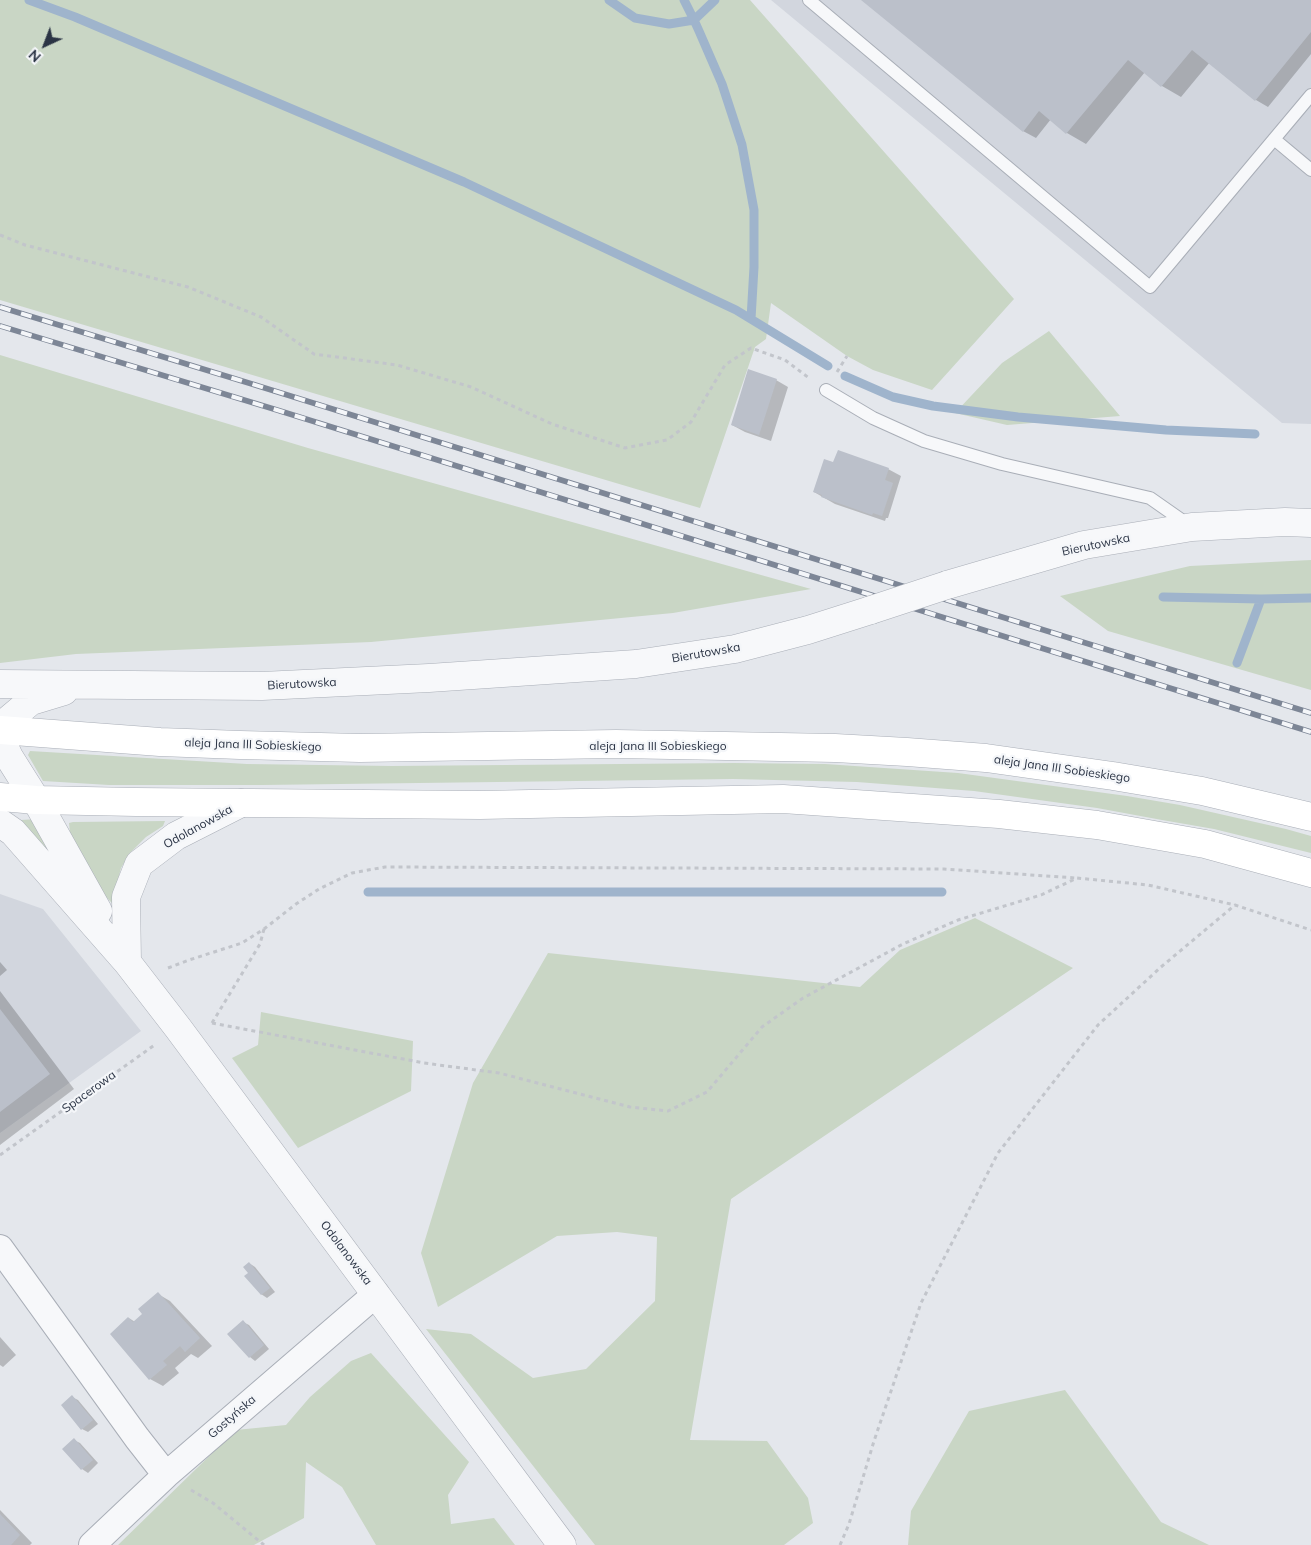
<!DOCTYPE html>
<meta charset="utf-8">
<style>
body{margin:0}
#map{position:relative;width:1311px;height:1545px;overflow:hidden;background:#e4e7ec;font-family:Mulish,sans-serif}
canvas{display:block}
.north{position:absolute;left:20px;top:20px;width:50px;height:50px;-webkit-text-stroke:4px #f4f6f9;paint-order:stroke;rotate:223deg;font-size:14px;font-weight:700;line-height:20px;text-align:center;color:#2b3445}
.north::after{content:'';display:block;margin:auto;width:18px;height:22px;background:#2b3445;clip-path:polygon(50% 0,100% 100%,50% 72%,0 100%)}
</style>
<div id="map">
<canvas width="1311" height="1545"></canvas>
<div class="north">N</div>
</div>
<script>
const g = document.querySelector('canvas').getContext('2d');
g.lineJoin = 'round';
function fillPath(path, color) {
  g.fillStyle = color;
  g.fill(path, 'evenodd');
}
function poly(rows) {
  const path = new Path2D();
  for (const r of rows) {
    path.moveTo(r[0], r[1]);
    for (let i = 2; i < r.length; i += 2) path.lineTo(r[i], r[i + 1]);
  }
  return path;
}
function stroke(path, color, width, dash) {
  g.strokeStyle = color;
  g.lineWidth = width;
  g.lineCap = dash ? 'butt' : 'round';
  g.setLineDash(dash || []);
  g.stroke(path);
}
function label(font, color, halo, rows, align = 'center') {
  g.font = font + ' Mulish,sans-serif';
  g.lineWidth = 4.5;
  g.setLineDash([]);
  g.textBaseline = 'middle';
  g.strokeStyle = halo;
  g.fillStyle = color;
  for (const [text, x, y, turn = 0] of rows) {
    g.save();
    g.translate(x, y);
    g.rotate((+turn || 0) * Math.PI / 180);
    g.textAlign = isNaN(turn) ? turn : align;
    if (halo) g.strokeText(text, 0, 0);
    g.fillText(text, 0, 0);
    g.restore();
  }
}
fillPath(poly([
 [771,0,1311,0,1311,424,1282,423],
 [0,894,43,909,141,1031,0,1133]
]), '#d2d6de');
fillPath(poly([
 [0,0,750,0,1014,299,932,390,873,370,847,356,771,303,766,339,755,347,700,508,0,300],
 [1049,331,1120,416,1007,425,955,413,1002,363],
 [0,355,308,448,811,589,673,613,371,642,76,654,0,663],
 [1311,560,1311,690,1108,631,1060,596,1190,566],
 [30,751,247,764,392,766,734,763,825,764,958,773,1127,796,1180,805,1286,829,1311,836,1311,853,1214,829,1162,820,1097,808,974,791,857,782,733,779,262,785,109,785,43,781,28,755],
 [38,819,79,890,18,822,21,820],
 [165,821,163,826,146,837,130,853,121,868,112,903,106,897,75,844,70,833,69,823,73,822],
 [975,918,1073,968,731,1199,690,1440,767,1441,808,1498,813,1523,784,1545,595,1545,426,1329,471,1334,533,1378,586,1369,655,1301,657,1237,617,1232,557,1236,438,1307,421,1253,473,1083,548,953,860,987,900,950],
 [261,1012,413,1041,411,1091,298,1148,232,1058,258,1045],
 [371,1353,469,1462,448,1495,451,1524,494,1518,515,1545,376,1545,342,1487,306,1462,304,1518,254,1545,118,1545,236,1430,286,1425,310,1397,351,1361],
 [1065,1390,1161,1522,1209,1545,908,1545,911,1511,969,1411]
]), '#c9d6c5');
fillPath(poly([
 [863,0,1311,0,1311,54,1268,107,1256,100,1210,62,1181,97,1162,86,1145,72,1086,144,1067,133,1051,119,1036,138,1023,131],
 [776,380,788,387,771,441,745,432,732,425],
 [834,464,888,469,901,476,888,518,886,518,885,521,835,504,814,492],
 [0,962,7,970,0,976],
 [0,991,74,1089,0,1145],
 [249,1263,255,1267,275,1292,267,1298,261,1294,249,1273],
 [158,1294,170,1301,212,1346,198,1358,191,1354,175,1368,179,1373,163,1386,150,1379,129,1318,135,1322,144,1314],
 [243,1322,249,1325,269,1349,255,1361,250,1357],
 [0,1337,16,1355,3,1367,0,1365],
 [72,1397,78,1400,98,1424,88,1432,82,1429],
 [74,1440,80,1443,98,1463,88,1473,82,1469,64,1449],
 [0,1510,32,1543,30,1545,0,1545]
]), '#0003');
stroke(poly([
 [29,0,75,17,464,182,736,310,828,366],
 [609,0,635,18,669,24,694,20,699,31,722,84,742,145,754,210,754,267,751,319],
 [684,0,694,20,715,0],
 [845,376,893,397,933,406,1018,417,1166,430,1255,434],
 [1163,597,1261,599,1311,598],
 [1237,663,1261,599],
 [368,892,942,892]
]), '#9fb4cc', 9);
fillPath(poly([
 [861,0,1311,0,1311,32,1255,101,1192,50,1161,87,1128,60,1066,134,1039,111,1023,132],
 [748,369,777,379,759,435,731,425],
 [838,450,889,468,885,480,893,483,882,516,873,513,872,515,821,497,822,495,813,492,824,459,833,462],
 [0,1009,50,1074,0,1112],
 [249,1262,270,1288,261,1295,244,1276,248,1273,243,1267],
 [158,1292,200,1338,185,1352,180,1346,163,1361,167,1365,149,1380,110,1334,128,1317,133,1322,142,1314,138,1309],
 [243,1320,264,1345,249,1358,227,1334],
 [72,1395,93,1420,81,1430,61,1405],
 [74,1438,93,1460,81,1470,62,1449],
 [0,1514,20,1535,11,1545,0,1545]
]), '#bbc0ca');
const service = poly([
 [809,0,1150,287,1311,95],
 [1274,139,1311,170],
 [826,390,873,418,924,441,1002,464,1150,498,1190,526]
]);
const minor = poly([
 [0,1248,137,1438,166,1475],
 [92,1545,166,1475,376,1294]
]);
const tertiary = poly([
 [947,585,1084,545,1192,527,1285,522,1311,523],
 [0,684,262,686,429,678,636,664,735,649,808,630,871,610],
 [0,727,31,701,64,691],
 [0,737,9,757,36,800,98,911],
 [0,823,13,832,127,962,178,1028,562,1545],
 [127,962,126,897,139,864,176,836,241,803]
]);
const secondary = poly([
 [0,730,160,742,240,745,360,748,616,744,835,748,907,752,986,758,1113,776,1202,791,1311,817],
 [0,797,36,800,136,802,480,805,783,799,999,814,1097,825,1205,844,1311,873]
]);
stroke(service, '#a9aeb7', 14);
stroke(minor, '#a9aeb7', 28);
stroke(tertiary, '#a9aeb7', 29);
stroke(secondary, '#a9aeb7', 29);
stroke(poly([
 [0,235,25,245,188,287,261,317,314,354,397,365,471,387,552,424,625,448,667,440,691,422,725,365,751,348,785,360,809,378],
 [837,372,847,356],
 [168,968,189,960,242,943,264,929,296,904,319,889,352,873,385,867,944,869,1076,878],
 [212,1023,424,1063,499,1073,630,1107,668,1111,707,1092,762,1027,803,998,903,944,958,920,1041,895,1077,878,1148,885,1235,905],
 [212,1023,260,944,264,929],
 [0,1155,156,1044],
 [191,1490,213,1503,264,1545],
 [840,1545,849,1524,874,1441,921,1303,998,1153,1098,1025,1161,967,1235,905,1311,930]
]), '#c2c5cb', 3, [4, 4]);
stroke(service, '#f7f8fa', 12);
stroke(minor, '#f7f8fa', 26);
stroke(tertiary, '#f7f8fa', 28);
stroke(secondary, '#fff', 28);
const rail = poly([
 [0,307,252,384,1311,713],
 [0,326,277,410,1311,732]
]);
stroke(rail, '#7d8696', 5.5);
stroke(rail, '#f4f6f9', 4, [11]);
const tertiaryBridge = poly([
 [871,610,947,585]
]);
stroke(tertiaryBridge, '#a9aeb7', 29, []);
stroke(tertiaryBridge, '#f7f8fa', 28);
label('12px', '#2b3445', '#f4f6f9', [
 ["Bierutowska",1096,545,-12],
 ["Bierutowska",706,653,-10],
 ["Bierutowska",302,684,-3],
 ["aleja Jana III Sobieskiego",253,745,2],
 ["aleja Jana III Sobieskiego",658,746],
 ["aleja Jana III Sobieskiego",1062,769,8],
 ["Odolanowska",198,827,-29],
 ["Spacerowa",89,1092,-36],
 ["Odolanowska",346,1253,53],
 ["Gostyńska",232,1417,-41]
]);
</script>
